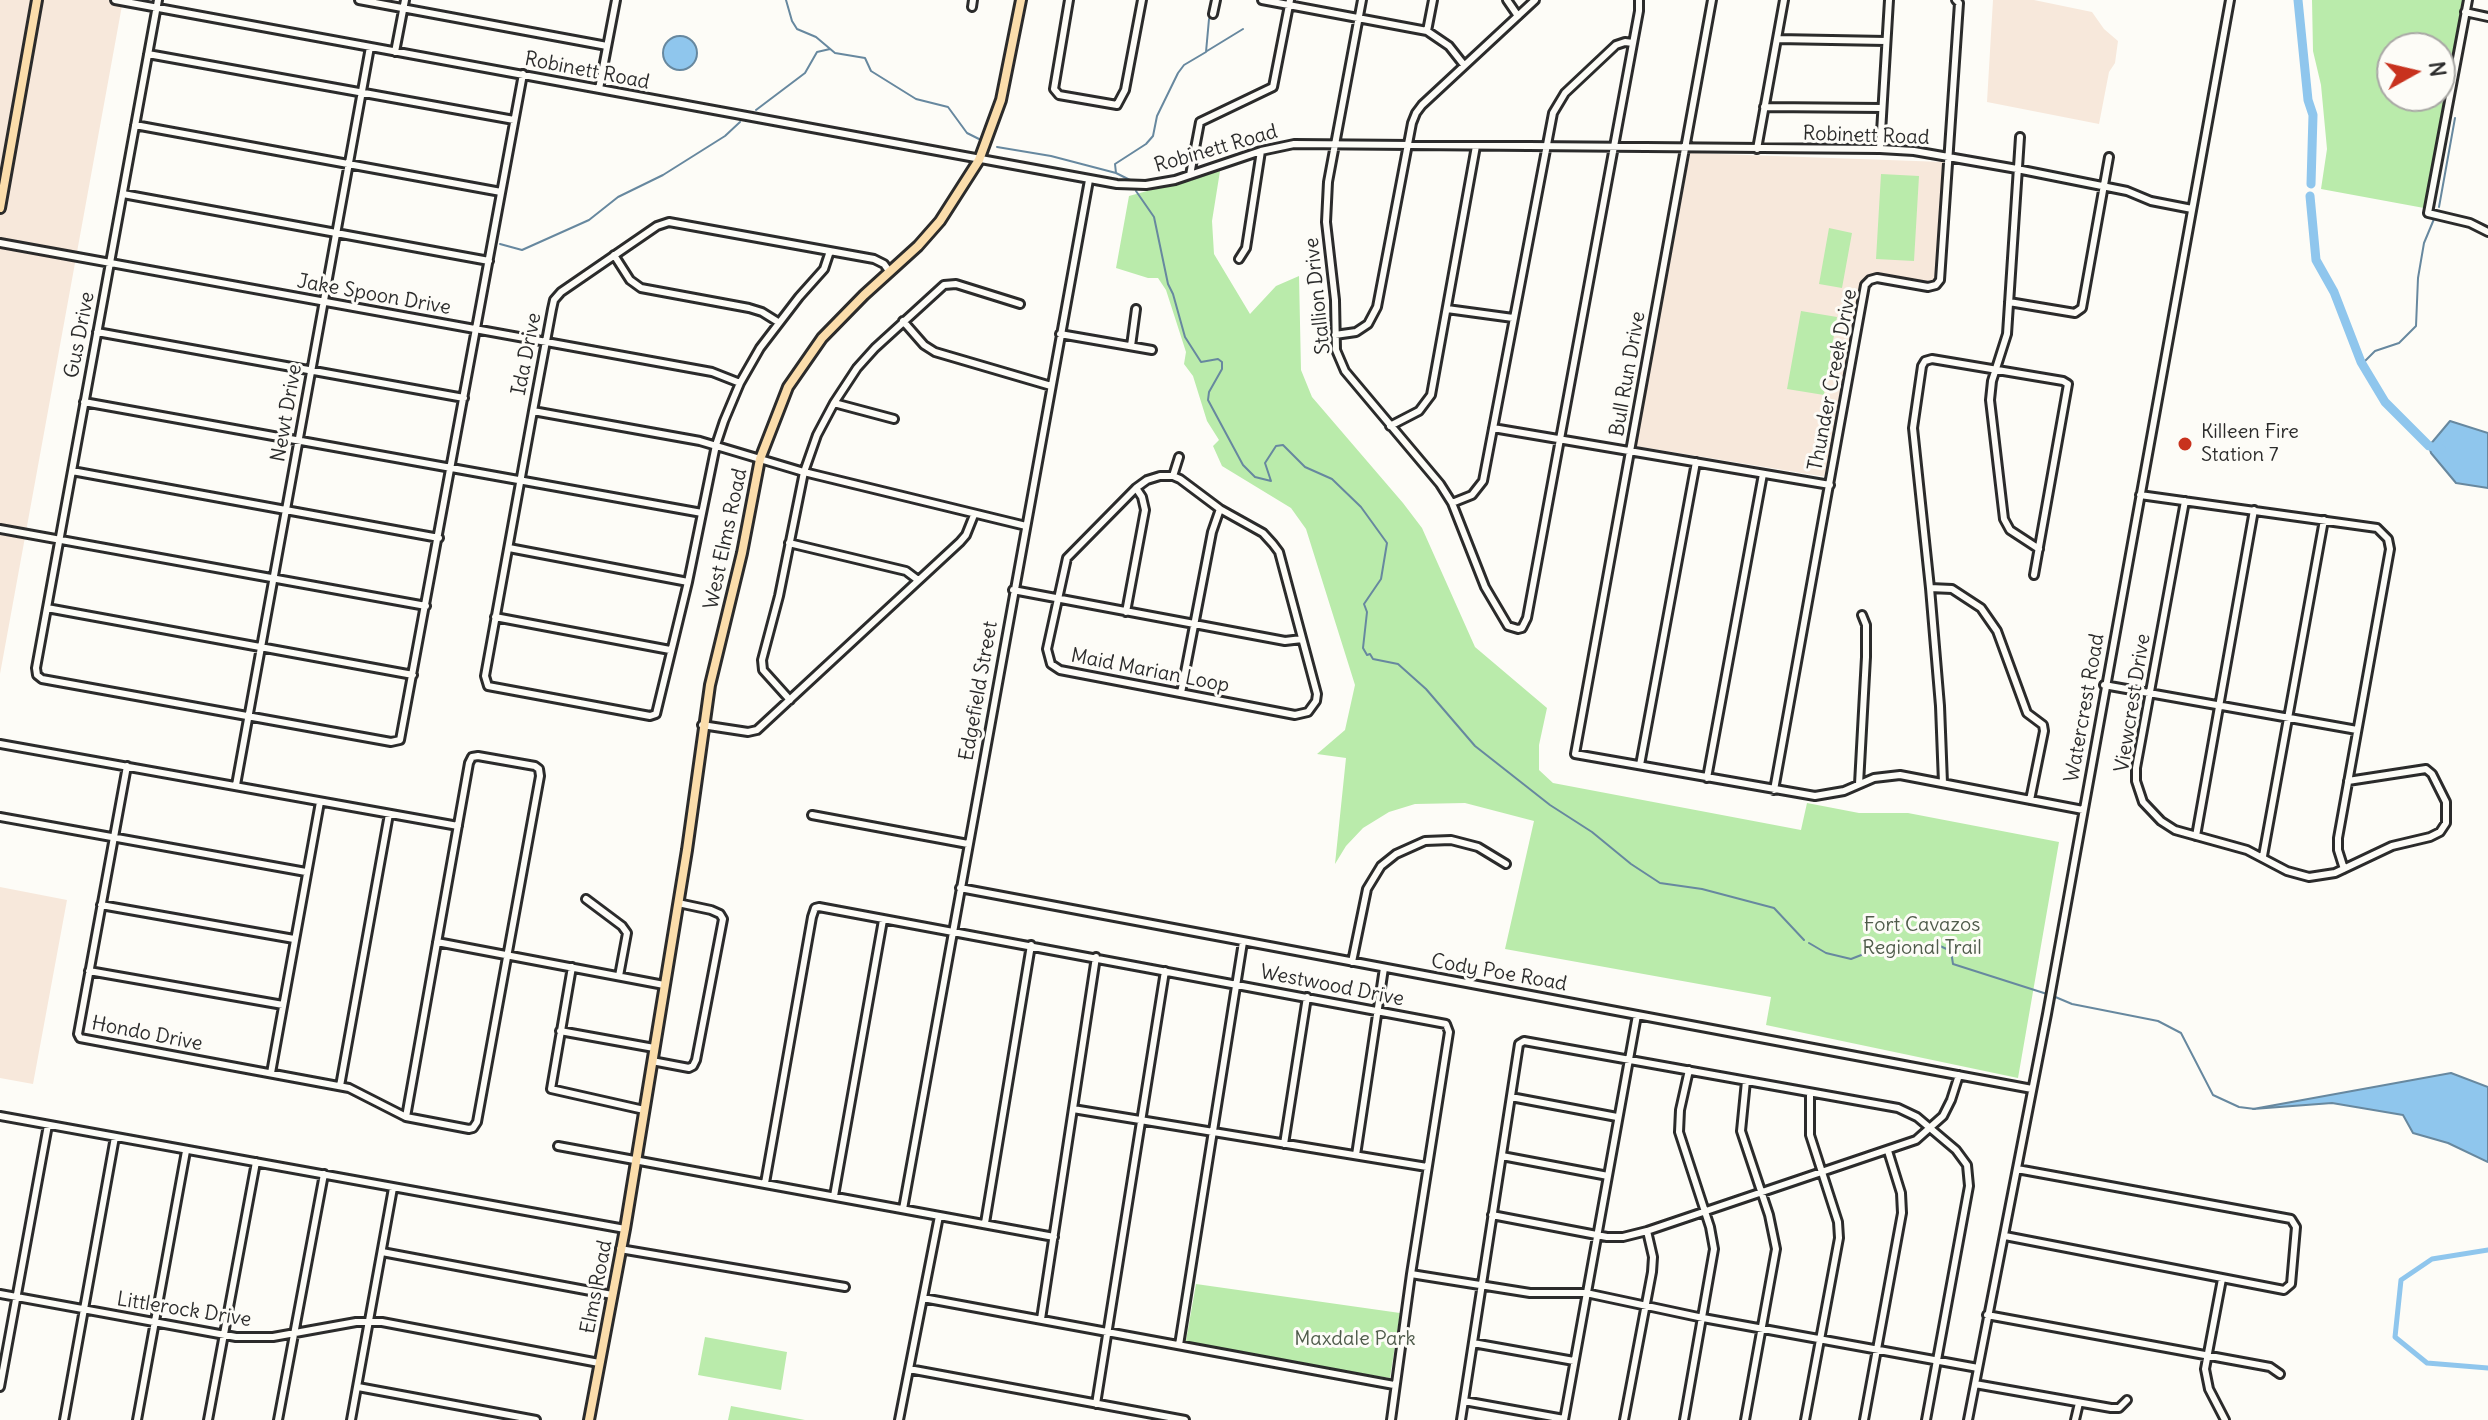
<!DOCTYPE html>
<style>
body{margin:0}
#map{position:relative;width:2488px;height:1420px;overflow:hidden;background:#fdfcf7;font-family:Delius,sans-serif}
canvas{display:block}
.north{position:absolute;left:2376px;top:32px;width:80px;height:80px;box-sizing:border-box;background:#fdfcf7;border:2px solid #a9a8a5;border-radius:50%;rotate:82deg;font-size:22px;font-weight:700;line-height:32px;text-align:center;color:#2b2b2b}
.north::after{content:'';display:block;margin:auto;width:28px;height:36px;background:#c8321e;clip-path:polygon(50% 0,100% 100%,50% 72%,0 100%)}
</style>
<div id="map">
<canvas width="2488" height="1420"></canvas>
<div class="north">N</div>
</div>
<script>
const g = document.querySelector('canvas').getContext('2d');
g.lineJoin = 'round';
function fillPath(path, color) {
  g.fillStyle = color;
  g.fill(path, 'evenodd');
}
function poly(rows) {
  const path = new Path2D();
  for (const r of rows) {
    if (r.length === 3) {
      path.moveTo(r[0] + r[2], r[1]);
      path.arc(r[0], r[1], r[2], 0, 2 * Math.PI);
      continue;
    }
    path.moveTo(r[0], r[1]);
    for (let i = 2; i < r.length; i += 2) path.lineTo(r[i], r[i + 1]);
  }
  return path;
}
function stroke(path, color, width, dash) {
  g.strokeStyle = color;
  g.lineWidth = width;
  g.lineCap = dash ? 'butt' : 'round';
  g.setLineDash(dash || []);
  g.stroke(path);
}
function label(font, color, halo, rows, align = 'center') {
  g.font = font + ' Delius,sans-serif';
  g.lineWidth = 6;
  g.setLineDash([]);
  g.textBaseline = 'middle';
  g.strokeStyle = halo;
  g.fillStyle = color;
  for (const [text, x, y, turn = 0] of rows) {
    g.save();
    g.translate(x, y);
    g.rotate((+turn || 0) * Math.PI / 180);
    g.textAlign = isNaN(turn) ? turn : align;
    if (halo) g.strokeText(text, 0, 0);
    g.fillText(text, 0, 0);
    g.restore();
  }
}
fillPath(poly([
 [0,0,123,0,0,674],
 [1993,0,2034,0,2092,12,2104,29,2118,41,2115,63,2109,72,2099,124,1987,102],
 [1690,153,1944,162,1936,277,1929,283,1874,273,1862,280,1826,477,1636,446],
 [0,887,67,900,33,1084,0,1078]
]), '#f7e8db');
fillPath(poly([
 [2312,0,2466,0,2427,205,2424,208,2321,189,2327,149,2321,85,2313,51],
 [2392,48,2440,48,2440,96,2392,96],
 [1220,171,1212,221,1214,254,1250,314,1276,286,1299,276,1301,370,1312,397,1403,503,1422,528,1475,647,1547,708,1539,745,1539,770,1553,783,1801,830,1807,803,1859,813,1908,813,2059,842,2018,1078,1766,1025,1771,997,1505,949,1534,821,1465,803,1415,804,1389,812,1363,828,1346,846,1335,864,1346,758,1317,754,1345,730,1355,685,1306,529,1291,508,1222,466,1213,446,1219,440,1207,421,1193,376,1184,364,1186,352,1166,290,1158,278,1148,278,1116,268,1129,196],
 [1881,174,1919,176,1914,261,1876,259],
 [1829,228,1852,233,1842,288,1819,284],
 [1801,311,1837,317,1824,395,1787,389],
 [1196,1284,1400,1313,1390,1378,1185,1346],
 [705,1337,787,1352,781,1390,698,1375],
 [731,1406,805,1420,728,1420]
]), '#baebab');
const water = poly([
 [680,53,17],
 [2450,421,2488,433,2488,488,2456,483,2431,453,2429,446,2450,421],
 [2451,1073,2488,1087,2488,1162,2448,1143,2413,1133,2403,1115,2332,1103,2253,1109,2451,1073]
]);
fillPath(water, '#8fc6ed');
stroke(water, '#67889f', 2);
stroke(poly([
 [786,0,792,21,797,29,816,37,835,53,865,58,871,71,916,99,948,107,967,133,979,139],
 [1207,51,1243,29],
 [756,110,805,73,817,52,830,49],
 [997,147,1051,156,1116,173],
 [1130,180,1116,173,1115,164,1146,144,1153,136,1157,116,1178,73,1184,65,1206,52,1209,19],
 [1136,191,1154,217,1168,284,1173,294,1185,337,1201,362,1218,359,1222,362,1222,369,1209,392,1208,400,1243,465,1255,477,1271,481,1265,463,1276,446,1283,445,1305,467,1332,479,1361,507,1387,543,1381,579,1364,604,1367,612,1363,648,1367,655,1370,654,1373,659,1398,664,1426,689,1475,746,1550,805,1592,832,1631,864,1660,883,1702,889,1774,908,1804,940],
 [2439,207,2455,118],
 [500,244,522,250,589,220,618,197,663,175,725,136,740,122],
 [2362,364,2375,351,2399,343,2416,326,2418,278,2424,243,2434,219],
 [1809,943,1826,953,1851,959,1887,945,1940,946,1951,951,1953,964,2047,994],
 [2053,996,2072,1004,2158,1021,2181,1033,2213,1095,2239,1107,2255,1109]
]), '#67889f', 2);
stroke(poly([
 [2488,1250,2432,1259,2401,1280,2395,1337,2427,1363,2488,1368]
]), '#8fc6ed', 5);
stroke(poly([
 [2298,0,2308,100,2313,115,2311,184],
 [2310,196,2316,260,2334,292,2361,362,2385,402,2429,446,2441,449]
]), '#8fc6ed', 9);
const minor = poly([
 [115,0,1117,184,1146,185,1175,180,1261,151,1294,144,1880,149,1914,151,2017,169,2127,191,2151,201,2192,209],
 [158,0,36,668,37,675,42,679,391,742,400,740,523,74],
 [359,0,607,46],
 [1069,0,1054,89,1059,95,1117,105,1125,90,1142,0],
 [1262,0,1427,31,1449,46,1464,65],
 [1362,0,1328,182,1326,222,1335,300,1336,350,1345,371,1440,484,1452,503,1485,587,1508,626,1518,629,1522,628,1527,618,1639,11,1639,0],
 [1507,0,1518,16],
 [1712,0,1575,754,1815,796,1844,791,1874,778,1900,775,2083,810],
 [2468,0,2428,213,2470,223,2488,232],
 [972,7,973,0],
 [2465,12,2488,17],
 [1213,14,1216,0],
 [1427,31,1433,0],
 [1777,39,1886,41],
 [395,52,405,0],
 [148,54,514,120],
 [599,89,616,0],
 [1764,107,1882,108],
 [135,125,501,192],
 [2020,137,2007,334,1992,381,1990,400,2004,519,2010,530,2039,549],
 [1757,149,1784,0],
 [1880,149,1889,0],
 [1190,175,1200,122,1273,87,1290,0],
 [123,194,489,261],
 [0,243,712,372,740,383],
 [830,251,824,269,799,297,760,348,740,383,724,421,716,445,688,582,656,714,650,716,488,686,485,676,533,411,552,309,554,300,561,292,657,226,669,222,874,259,884,264,889,271],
 [614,255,630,280,641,288,749,308,762,312,778,322],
 [1239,259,1246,248,1261,151],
 [2009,302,2075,313,2082,308,2109,157],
 [1447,309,1513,318],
 [903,321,924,345,935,352,1051,386],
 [97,332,464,398],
 [1060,334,1152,350],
 [1335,335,1356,332,1368,324,1377,307,1412,123,1416,113,1422,105,1535,0],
 [1131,346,1136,309],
 [84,402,702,513],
 [834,403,894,419],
 [533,411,700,441,804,472,1026,526],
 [1390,426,1419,411,1431,395,1476,146],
 [1493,428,1830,485],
 [72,471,439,538],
 [1160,476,1173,476,1180,479,1220,509,1263,533,1273,544,1279,552,1317,694,1316,701,1308,712,1295,715,1060,670,1051,664,1047,649,1067,558,1136,488,1147,480,1160,476],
 [1173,476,1179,457],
 [2140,495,2377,528,2388,539,2390,549,2338,838,2338,850,2344,869],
 [2185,501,2136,768,2136,781,2143,802,2161,821,2175,830,2247,850,2287,871,2309,877,2335,873,2392,846,2430,837,2440,832,2446,823,2446,802,2432,774,2426,769,2348,781],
 [1452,503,1472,495,1483,481,1553,113,1565,93,1616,45,1625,42,1633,43],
 [0,529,426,606],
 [789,543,906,571,918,580],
 [509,548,688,582],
 [1930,588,1952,589,1981,608,1997,631,2027,713,2043,725,2044,731,2030,800],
 [1013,590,1285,641,1302,639],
 [47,608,413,675],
 [1126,612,1145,510,1142,497,1136,488],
 [495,617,670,650],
 [2104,685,2357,730],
 [1181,693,1212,532,1220,509],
 [790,700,763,670,762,660,779,596,804,472,817,435,834,403,857,368,875,348,944,285,956,284,1020,304],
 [702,725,748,732,757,730,960,542,966,535,974,515],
 [0,744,458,826],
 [1640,765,1696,462],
 [127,766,78,1034,80,1038,349,1088,406,1117,469,1129,473,1128,477,1122,540,776,539,769,535,766,478,756,472,757,469,763,406,1117],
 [1707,778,1763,474],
 [1943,783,1940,706,1930,588,1913,428,1922,366,1925,361,1932,359,2063,381,2068,384,2034,575],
 [1859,784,1866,657,1866,625,1862,615],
 [236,785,370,47],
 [1774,790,1865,285,1870,280,1877,278,1928,287,1936,285,1940,280,1959,3,1956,0],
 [812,815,968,844],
 [0,817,306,872],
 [2196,836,2254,510],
 [2263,856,2324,520],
 [960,888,2032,1089],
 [586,899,622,926,627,933,619,976],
 [101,905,294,939],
 [437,942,664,985],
 [1352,962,1367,889,1381,866,1396,854,1425,841,1451,840,1478,847,1506,864],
 [572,967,551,1089,644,1110],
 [89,971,283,1005],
 [560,1031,654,1048],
 [652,1061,689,1068,693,1066,696,1060,723,919,720,914,711,910,678,903],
 [271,1073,320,802],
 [340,1086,389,814],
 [1511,1097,1617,1117],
 [1073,1109,1427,1167],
 [0,1116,625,1229],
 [1284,1144,1307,997],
 [558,1146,1054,1237],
 [1356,1155,1384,968],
 [1502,1156,1608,1176],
 [765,1183,812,917,815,908,819,907,1446,1024,1449,1032,1411,1274,1391,1420],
 [834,1196,883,920],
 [903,1209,1089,180],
 [1492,1215,1607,1237,1623,1237,1647,1231,1916,1140,1943,1116,1951,1100,1959,1075],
 [985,1223,1031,945],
 [2005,1236,2284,1290,2291,1284,2296,1227,2291,1219,2017,1169],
 [620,1249,845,1287],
 [382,1252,612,1295],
 [1411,1274,1530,1293,1586,1293,1703,1318,1978,1368],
 [2222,1279,2205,1369,2209,1389,2225,1420],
 [0,1294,236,1337,273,1337,356,1322,382,1322,599,1363],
 [923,1298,1394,1385],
 [1987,1315,2270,1367,2280,1374],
 [1041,1319,1096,957],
 [1473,1343,1574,1361],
 [1179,1345,1243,942],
 [909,1369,1185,1420],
 [1975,1384,2111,1408,2119,1408,2127,1400],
 [0,1387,48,1125],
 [358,1387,536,1420],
 [1464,1401,1564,1419],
 [1096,1404,1165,971],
 [64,1420,115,1137],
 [137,1420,186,1151],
 [208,1420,256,1162],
 [278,1420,324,1174],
 [351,1420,393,1188],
 [899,1420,939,1216],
 [1461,1420,1519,1044,1524,1041,1898,1108,1917,1117,1956,1150,1967,1165,1969,1186,1926,1420],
 [1564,1420,1637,1015],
 [1624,1420,1652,1272,1653,1257,1647,1231],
 [1684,1420,1714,1249,1710,1227,1679,1132,1680,1110,1689,1070],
 [1745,1420,1776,1249,1769,1215,1741,1131,1746,1081],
 [1805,1420,1839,1238,1838,1222,1810,1135,1810,1093],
 [1864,1420,1902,1213,1901,1193,1888,1151],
 [1968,1420,2047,1014,2230,0],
 [2075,1420,2079,1403]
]);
const major = poly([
 [0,208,37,0],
 [589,1420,625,1229,687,850,710,685,742,553,760,459,788,387,822,338,864,295,918,246,940,221,979,160,1001,100,1021,0]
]);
stroke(minor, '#2b2b2b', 12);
stroke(major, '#2b2b2b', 14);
stroke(minor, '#fdfcf7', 6);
stroke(major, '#fbddab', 8);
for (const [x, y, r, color] of [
 [2185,444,8,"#c8321e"]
]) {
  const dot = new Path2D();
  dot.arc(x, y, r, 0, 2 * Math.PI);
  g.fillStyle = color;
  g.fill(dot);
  stroke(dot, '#fdfcf7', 3);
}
label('20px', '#2b2b2b', '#fdfcf7', [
 ["Robinett Road",587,71,11],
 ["Robinett Road",1866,136,2],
 ["Robinett Road",1216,149,-16],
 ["Jake Spoon Drive",374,295,10],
 ["Stallion Drive",1318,296,-96],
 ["Gus Drive",80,335,-79],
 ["Ida Drive",527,354,-79],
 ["Bull Run Drive",1628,374,-80],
 ["Thunder Creek Drive",1833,380,-79],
 ["Newt Drive",287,413,-80],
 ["West Elms Road",726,539,-78],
 ["Maid Marian Loop",1150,671,11],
 ["Edgefield Street",979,691,-80],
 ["Viewcrest Drive",2133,703,-81],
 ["Watercrest Road",2085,708,-80],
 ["Cody Poe Road",1499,973,10],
 ["Westwood Drive",1332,986,11],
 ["Hondo Drive",147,1034,11],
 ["Elms Road",597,1287,-79],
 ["Littlerock Drive",184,1310,9]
]);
label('20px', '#2b2b2b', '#fdfcf7', [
 ["Killeen Fire",2201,432],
 ["Station 7",2201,455]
], 'left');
label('20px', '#4f5b4b', '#fdfcf7', [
 ["Fort Cavazos",1922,925],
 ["Regional Trail",1922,948],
 ["Maxdale Park",1355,1339]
]);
</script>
